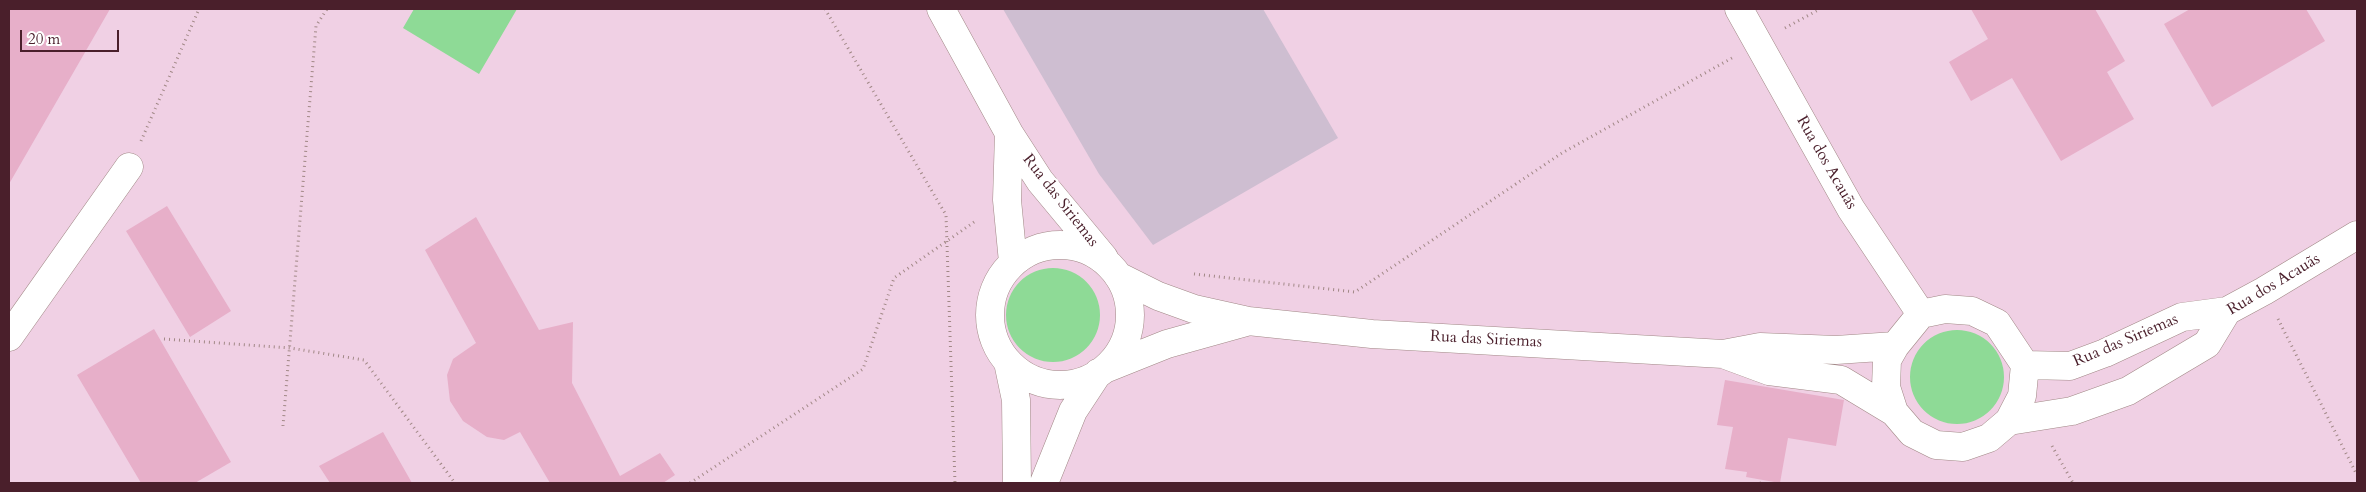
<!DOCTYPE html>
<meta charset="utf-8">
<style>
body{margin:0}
#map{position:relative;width:2366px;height:492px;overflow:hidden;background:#f8f0e1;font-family:Cardo,serif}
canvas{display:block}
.frame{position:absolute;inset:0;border:10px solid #4a1f2b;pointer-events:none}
.scale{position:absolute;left:20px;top:30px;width:99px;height:22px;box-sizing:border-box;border:2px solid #4a1f2b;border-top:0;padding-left:6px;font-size:15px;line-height:18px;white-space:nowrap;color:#4a1f2b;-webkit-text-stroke:4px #fff;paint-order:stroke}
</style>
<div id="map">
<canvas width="2366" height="492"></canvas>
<div class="frame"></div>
<div class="scale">20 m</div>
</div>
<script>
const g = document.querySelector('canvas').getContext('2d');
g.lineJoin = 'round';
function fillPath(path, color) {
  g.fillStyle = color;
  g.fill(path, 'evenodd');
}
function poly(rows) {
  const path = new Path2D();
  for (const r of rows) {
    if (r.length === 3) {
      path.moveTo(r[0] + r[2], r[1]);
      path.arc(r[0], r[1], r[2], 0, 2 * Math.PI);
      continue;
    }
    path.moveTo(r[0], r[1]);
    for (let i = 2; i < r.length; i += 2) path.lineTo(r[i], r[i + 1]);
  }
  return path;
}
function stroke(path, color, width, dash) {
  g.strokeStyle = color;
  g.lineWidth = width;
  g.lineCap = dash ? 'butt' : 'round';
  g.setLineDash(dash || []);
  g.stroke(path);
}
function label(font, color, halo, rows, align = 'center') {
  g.font = font + ' Cardo,serif';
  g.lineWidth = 4.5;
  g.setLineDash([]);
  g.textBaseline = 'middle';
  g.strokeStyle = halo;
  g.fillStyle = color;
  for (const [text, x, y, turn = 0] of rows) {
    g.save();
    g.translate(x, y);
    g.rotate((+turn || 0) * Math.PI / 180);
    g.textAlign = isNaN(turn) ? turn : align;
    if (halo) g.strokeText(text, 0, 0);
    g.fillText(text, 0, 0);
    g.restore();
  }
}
fillPath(poly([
 [9,9,2357,9,2357,483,9,483]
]), '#f0d0e4');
fillPath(poly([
 [1003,9,1263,9,1338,138,1153,245,1099,174]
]), '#cebed1');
fillPath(poly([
 [414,9,517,9,479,74,403,28],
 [1053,315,47],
 [1957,377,47]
]), '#8eda96');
fillPath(poly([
 [9,9,110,9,9,184],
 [1971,9,2095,9,2125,61,2107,72,2134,119,2061,161,2012,78,1971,101,1949,62,1988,39],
 [2190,9,2306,9,2325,41,2212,107,2164,24],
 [167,206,231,311,190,337,126,231],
 [476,217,539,330,573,322,572,383,620,476,660,453,675,475,663,483,550,483,520,432,504,440,487,437,463,421,450,401,447,375,453,359,476,343,425,250],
 [154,329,231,462,195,483,141,483,77,375],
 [1725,380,1844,400,1836,446,1788,438,1780,483,1746,477,1747,472,1725,469,1733,427,1717,425],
 [383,432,412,483,330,483,319,466]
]), '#e7afc9');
const street = poly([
 [941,9,1009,133,1040,181,1104,258],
 [1739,9,1851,209,1921,314],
 [1009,133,1007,200,1013,262],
 [1060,315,70],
 [1118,276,1158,296,1194,309,1248,321,1372,334,1723,354,1760,347,1836,350,1895,346],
 [1945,309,1972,311,1997,323,2025,365,2022,396,2009,421,1989,438,1963,447,1936,445,1912,433,1894,412,1886,387,1887,360,1895,346,1921,314,1945,309],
 [9,337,129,167],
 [1723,354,1769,371,1841,380,1894,412],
 [1008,362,1016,400,1017,483],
 [2025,365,2070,366,2105,353,2182,317,2227,311],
 [1107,368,1167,344,1246,322],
 [2009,421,2072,411,2128,391,2207,344,2227,311,2264,291,2357,235],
 [1044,483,1073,411,1098,373]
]);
stroke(street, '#a18886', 29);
stroke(poly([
 [825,9,946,215,955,483],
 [1785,28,1820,9],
 [141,141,199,9],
 [1194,274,1355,292,1562,153,1732,58],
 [2278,319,2357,475],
 [164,339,290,348,364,360,455,483],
 [283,426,316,26,327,9],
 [2052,446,2073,483],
 [690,483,863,369,894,278,977,220],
 [1761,483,1762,480]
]), '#a18886', 3, [1, 4]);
stroke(street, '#fff', 28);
label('16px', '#4a1f2b', '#fff', [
 ["Rua dos Acauãs",1826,163,60],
 ["Rua das Siriemas",1060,201,52],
 ["Rua dos Acauãs",2274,285,-31],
 ["Rua das Siriemas",1486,340,3],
 ["Rua das Siriemas",2126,341,-23]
]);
</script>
